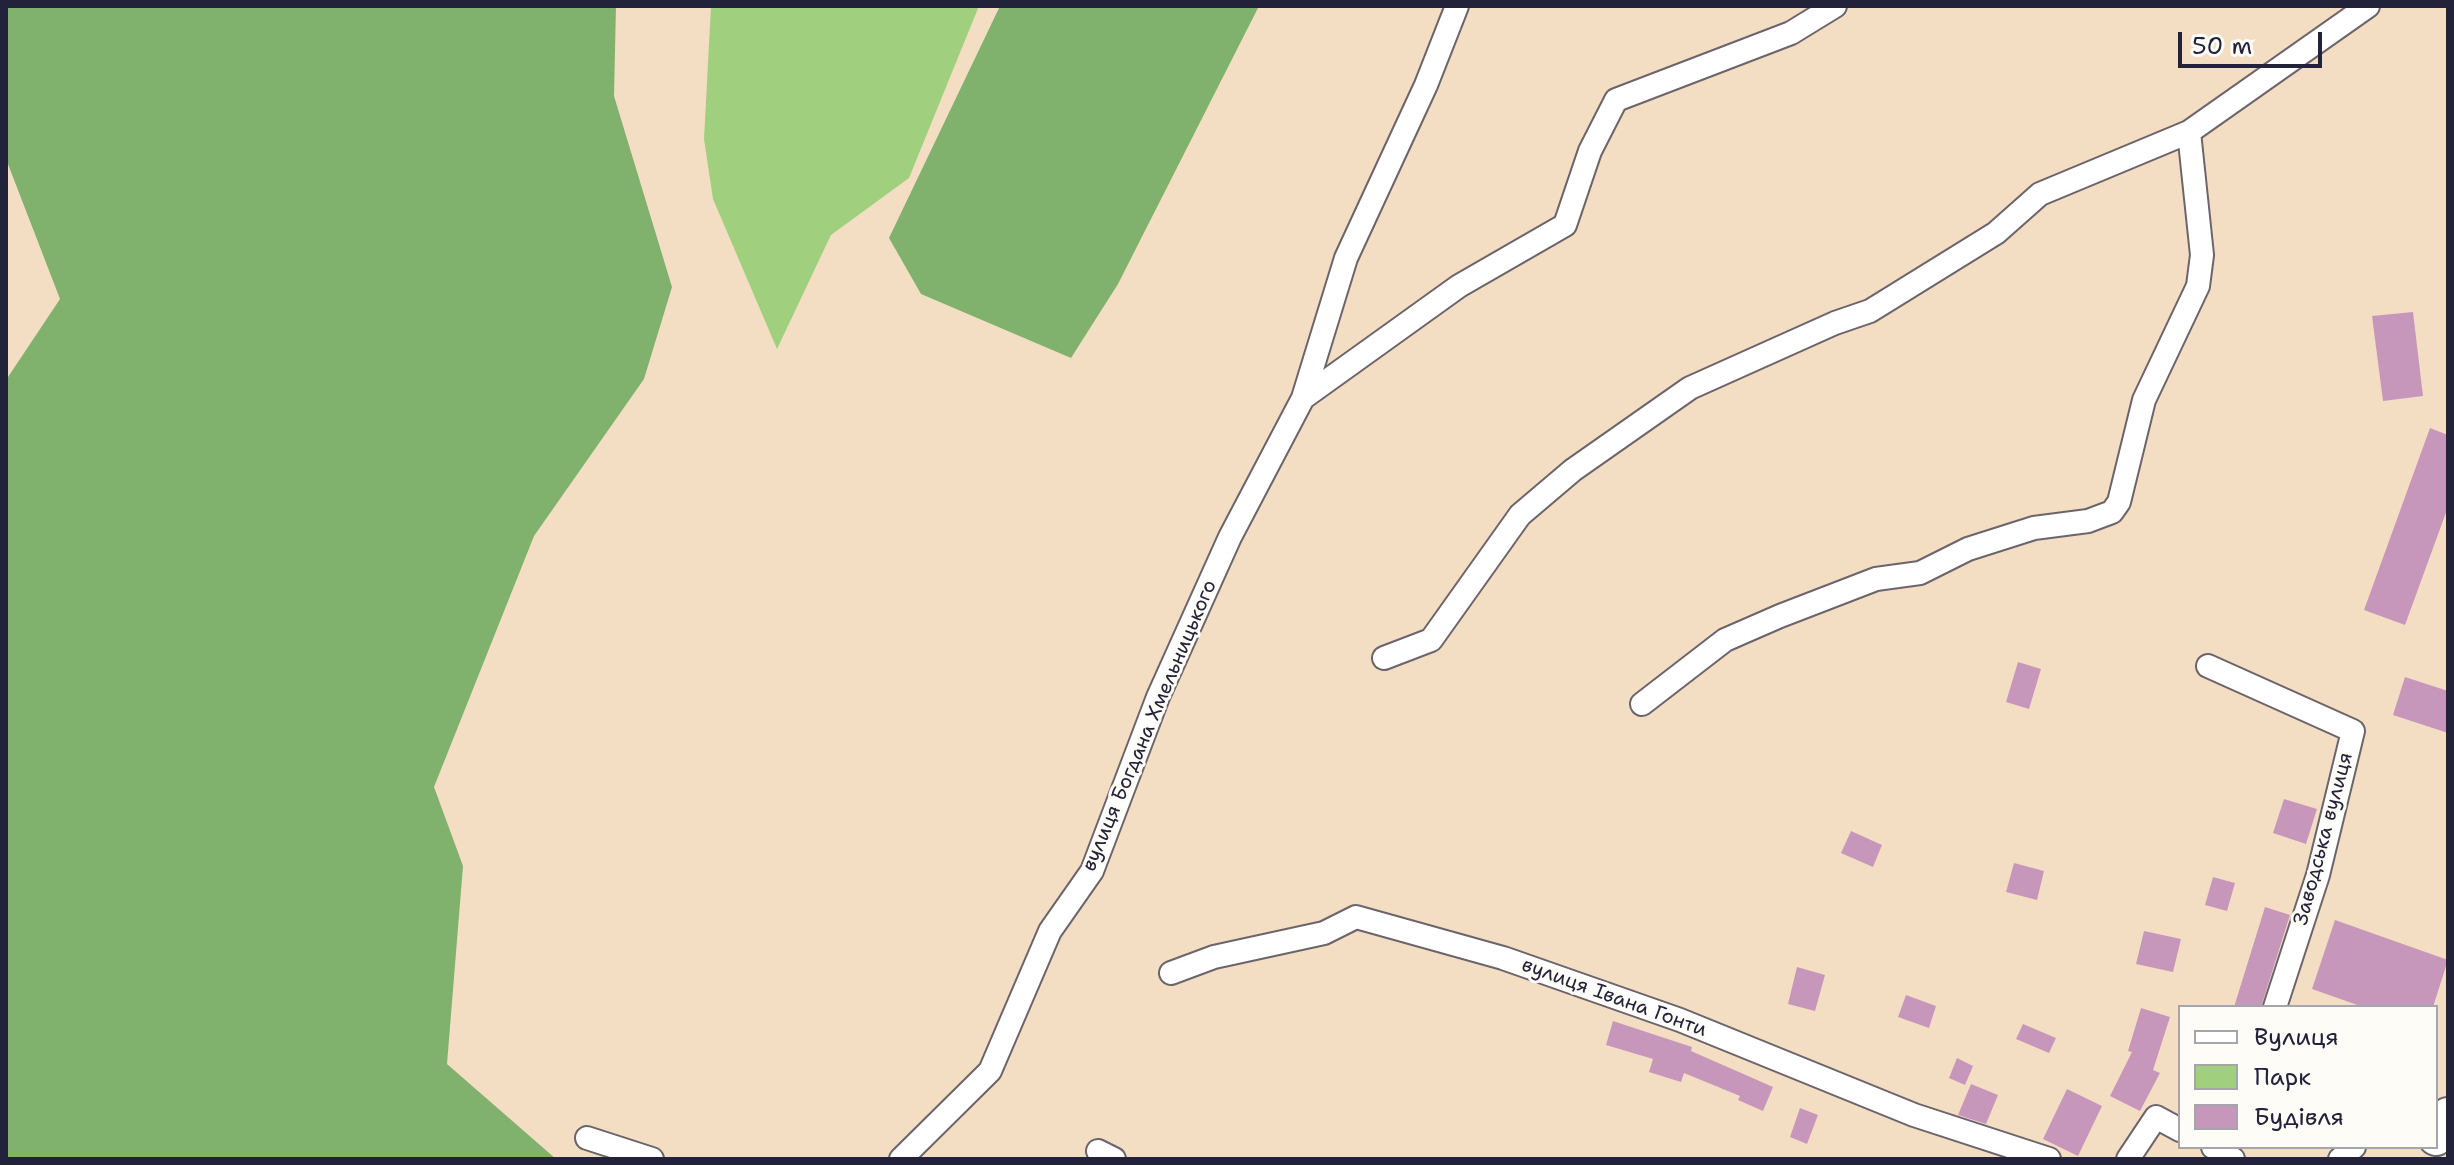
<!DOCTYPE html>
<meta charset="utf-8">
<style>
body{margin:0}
#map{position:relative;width:2454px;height:1165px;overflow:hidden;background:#f4dec3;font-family:"Shantell Sans",sans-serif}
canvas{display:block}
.frame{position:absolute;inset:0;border:8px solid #22223b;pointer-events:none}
.legend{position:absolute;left:2178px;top:1005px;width:260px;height:144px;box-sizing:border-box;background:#fdfcf7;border:2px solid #a5a5ac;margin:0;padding:10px 14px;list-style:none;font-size:24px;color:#22223b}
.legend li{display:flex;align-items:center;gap:16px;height:40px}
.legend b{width:40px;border:2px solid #a5a5ac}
.scale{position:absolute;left:2178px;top:32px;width:144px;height:36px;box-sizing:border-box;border:4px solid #22223b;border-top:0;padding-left:10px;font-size:24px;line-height:28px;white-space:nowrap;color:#22223b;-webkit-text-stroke:6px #fdfcf7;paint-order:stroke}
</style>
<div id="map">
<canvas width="2454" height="1165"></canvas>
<div class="frame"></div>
<ul class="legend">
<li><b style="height:10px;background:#fff"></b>Вулиця</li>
<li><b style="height:22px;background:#a0d07e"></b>Парк</li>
<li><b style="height:22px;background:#c797bb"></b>Будівля</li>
</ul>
<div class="scale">50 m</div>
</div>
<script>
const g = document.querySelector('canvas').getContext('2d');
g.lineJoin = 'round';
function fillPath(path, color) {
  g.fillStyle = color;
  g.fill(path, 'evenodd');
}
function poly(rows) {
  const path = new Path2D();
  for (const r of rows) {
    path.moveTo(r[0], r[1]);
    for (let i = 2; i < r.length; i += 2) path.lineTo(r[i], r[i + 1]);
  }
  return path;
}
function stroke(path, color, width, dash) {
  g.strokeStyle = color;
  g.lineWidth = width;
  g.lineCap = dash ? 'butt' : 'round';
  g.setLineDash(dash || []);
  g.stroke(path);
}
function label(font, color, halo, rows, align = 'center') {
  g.font = font + ' "Shantell Sans",sans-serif';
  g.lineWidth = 6;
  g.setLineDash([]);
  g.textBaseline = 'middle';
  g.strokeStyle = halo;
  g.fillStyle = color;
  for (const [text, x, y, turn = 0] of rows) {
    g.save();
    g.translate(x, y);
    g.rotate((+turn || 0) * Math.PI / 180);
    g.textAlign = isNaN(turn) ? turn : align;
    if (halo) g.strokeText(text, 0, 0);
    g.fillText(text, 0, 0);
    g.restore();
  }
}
fillPath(poly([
 [711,6,979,6,909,178,831,235,777,349,713,199,704,139]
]), '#a0d07e');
fillPath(poly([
 [6,6,616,6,614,96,672,287,644,379,534,536,434,787,463,866,447,1064,556,1159,6,1159,6,380,60,299,6,159],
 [1000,6,1259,6,1118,284,1071,358,921,294,889,238]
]), '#80b26d');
fillPath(poly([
 [2413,312,2423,396,2383,401,2372,316],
 [2430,428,2448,435,2448,507,2405,625,2364,610],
 [2018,662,2041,669,2029,709,2006,702],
 [2405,677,2448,691,2448,733,2393,715],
 [2284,799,2317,809,2306,844,2273,833],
 [1851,831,1882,845,1873,867,1841,853],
 [2014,863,2044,871,2037,900,2006,892],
 [2213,877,2235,883,2227,911,2205,905],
 [2265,907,2290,915,2261,1007,2234,1007],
 [2335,920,2448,960,2433,1007,2363,1007,2312,989],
 [2144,931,2181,939,2173,972,2136,964],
 [1797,967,1825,975,1815,1011,1788,1004],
 [1906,995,1936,1006,1929,1028,1898,1017],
 [2141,1008,2170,1017,2153,1070,2160,1073,2140,1111,2110,1096,2132,1052,2128,1051],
 [1613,1021,1692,1047,1691,1051,1773,1087,1763,1111,1738,1100,1740,1096,1684,1073,1681,1082,1649,1072,1653,1059,1606,1045],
 [2023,1024,2056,1038,2049,1053,2016,1039],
 [1957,1058,1973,1066,1965,1085,1949,1078],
 [1971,1084,1998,1095,1986,1124,1958,1115],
 [2067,1089,2102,1106,2078,1156,2043,1139],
 [1800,1108,1818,1115,1807,1144,1790,1137]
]), '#c797bb');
const minor = poly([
 [1303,398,1459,286,1565,225,1590,151,1616,100,1791,33,1835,6],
 [1384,658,1431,640,1520,515,1573,470,1690,388,1835,323,1870,311,1996,233,2040,194,2189,132,2368,6],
 [2208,666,2353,731,2318,875,2275,1007],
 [1642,704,1725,640,1780,616,1876,579,1920,573,1968,549,2034,528,2088,521,2112,512,2119,502,2144,400,2198,286,2202,255,2189,132],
 [1171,973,1214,957,1324,933,1356,917,1503,958,1680,1020,1914,1115,2049,1159],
 [587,1138,652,1159],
 [2213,1147,2233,1159],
 [1098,1151,1114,1159],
 [901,1159,990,1071,1050,931,1092,871,1158,697,1230,537,1303,398,1346,258,1426,85,1457,6],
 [2128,1159,2156,1117,2180,1130],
 [2340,1159,2354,1147]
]);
const primary = poly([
 [2436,1138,2448,1115]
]);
stroke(minor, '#6c646b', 26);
stroke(primary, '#6c646b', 38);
stroke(minor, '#fff', 22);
stroke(primary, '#fff', 34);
label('20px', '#22223b', '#fdfcf7', [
 ["вулиця Богдана Хмельницького",1150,726,-67],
 ["Заводська вулиця",2324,839,-75],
 ["вулиця Івана Гонти",1614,998,20]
]);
</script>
